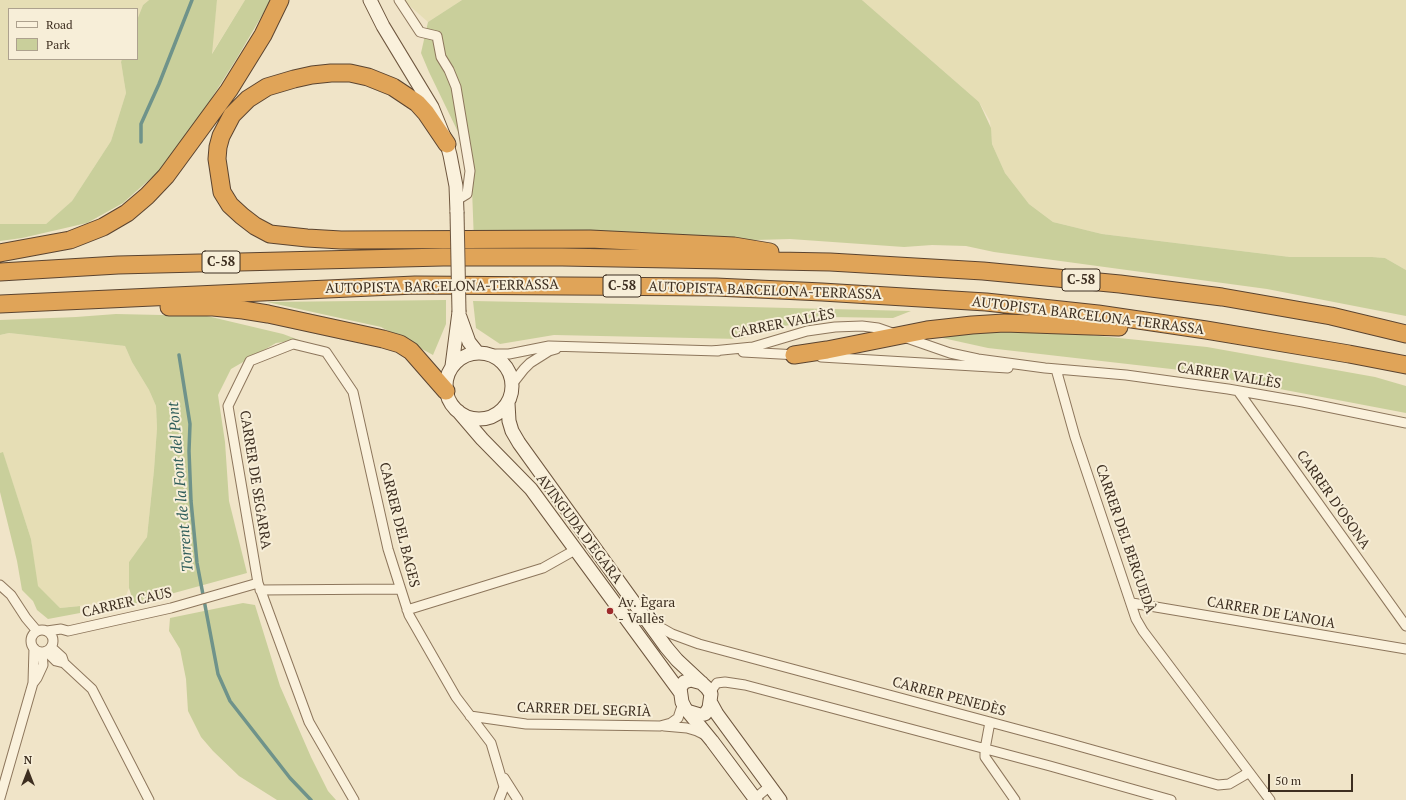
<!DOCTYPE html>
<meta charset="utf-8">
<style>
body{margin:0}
#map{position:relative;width:1406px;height:800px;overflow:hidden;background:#f0e4c8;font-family:"PT Serif",serif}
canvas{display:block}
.legend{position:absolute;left:8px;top:8px;width:130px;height:52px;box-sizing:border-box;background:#f7eed8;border:1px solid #ada18e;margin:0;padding:5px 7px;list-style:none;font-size:12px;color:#3d2e20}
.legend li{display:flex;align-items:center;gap:8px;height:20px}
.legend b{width:20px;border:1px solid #ada18e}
.north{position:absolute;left:8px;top:752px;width:40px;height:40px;-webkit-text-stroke:3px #f7eed8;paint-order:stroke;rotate:0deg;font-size:11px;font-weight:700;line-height:16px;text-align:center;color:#3d2e20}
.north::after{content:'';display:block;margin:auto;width:14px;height:18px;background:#3d2e20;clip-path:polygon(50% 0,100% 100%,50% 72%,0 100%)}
.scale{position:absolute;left:1268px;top:774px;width:85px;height:18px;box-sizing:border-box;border:2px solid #3d2e20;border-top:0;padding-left:5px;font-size:12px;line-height:14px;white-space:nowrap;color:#3d2e20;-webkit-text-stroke:3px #f7eed8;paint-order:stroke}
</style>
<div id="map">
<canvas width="1406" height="800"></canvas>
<ul class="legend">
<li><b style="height:5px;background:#faf1dc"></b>Road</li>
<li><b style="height:11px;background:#c9cf9b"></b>Park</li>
</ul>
<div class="north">N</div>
<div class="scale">50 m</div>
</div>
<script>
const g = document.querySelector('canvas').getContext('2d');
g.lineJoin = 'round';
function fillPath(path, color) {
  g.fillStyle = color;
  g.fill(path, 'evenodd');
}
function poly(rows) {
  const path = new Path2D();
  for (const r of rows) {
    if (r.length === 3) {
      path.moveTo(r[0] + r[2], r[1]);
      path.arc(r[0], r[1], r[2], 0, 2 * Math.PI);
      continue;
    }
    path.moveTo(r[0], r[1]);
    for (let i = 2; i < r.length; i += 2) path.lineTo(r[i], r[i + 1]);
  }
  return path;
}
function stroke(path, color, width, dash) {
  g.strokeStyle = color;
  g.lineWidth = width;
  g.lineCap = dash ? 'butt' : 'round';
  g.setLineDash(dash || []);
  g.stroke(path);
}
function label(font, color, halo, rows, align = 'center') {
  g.font = font + ' "PT Serif",serif';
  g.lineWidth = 4;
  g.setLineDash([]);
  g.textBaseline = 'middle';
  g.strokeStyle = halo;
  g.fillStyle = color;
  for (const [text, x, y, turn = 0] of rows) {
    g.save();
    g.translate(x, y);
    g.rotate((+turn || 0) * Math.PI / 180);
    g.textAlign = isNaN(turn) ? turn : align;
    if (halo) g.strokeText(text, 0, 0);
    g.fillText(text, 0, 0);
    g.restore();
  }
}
fillPath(poly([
 [0,0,149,0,143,5,137,20,137,9,9,9,9,59,122,59,121,62,126,93,111,141,72,201,46,224,0,224],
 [217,0,245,0,211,55],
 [403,0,462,0,428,22],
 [862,0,1406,0,1406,270,1385,258,1372,257,1290,257,1102,234,1053,222,1029,204,1005,173,992,144,990,121,979,102],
 [9,333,125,346,132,362,149,390,156,406,157,428,154,470,147,537,129,562,129,588,125,598,105,603,60,608,37,586,31,539,3,453,0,453,0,335]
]), '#e6deb5');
fillPath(poly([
 [149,0,217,0,212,54,245,0,271,0,237,58,206,107,159,171,123,203,87,223,22,238,0,241,0,224,46,224,72,201,111,141,126,93,121,62,122,59,137,59,137,20,143,5],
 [462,0,862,0,979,102,991,128,992,144,1005,173,1029,204,1053,222,1102,234,1290,257,1372,257,1385,258,1406,270,1406,316,1267,289,994,252,966,246,932,245,904,247,790,239,722,241,474,242,472,189,459,134,429,72,421,53,428,22],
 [446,300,446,324,433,355,381,327,267,302],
 [473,301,627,304,911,311,893,318,832,317,774,328,740,339,554,335,500,344,476,328],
 [116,314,207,316,283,334,299,340,276,343,231,369,218,395,225,442,229,501,247,573,134,604,129,588,129,562,147,537,154,470,157,428,156,406,149,390,132,362,125,346,27,335,9,333,0,335,0,320,76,317],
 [1011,327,1207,347,1375,377,1406,386,1406,413,1180,370,988,348,929,335],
 [3,452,31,539,38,586,60,608,80,606,80,613,48,619,37,610,33,601,22,590,17,561,0,492,0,453],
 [243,603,255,605,280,686,311,757,328,791,336,800,277,800,239,776,213,751,201,737,188,711,186,679,180,649,169,631,170,618]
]), '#c9cf9b');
stroke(poly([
 [141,142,141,124,159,84,192,0],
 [179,355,190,424,189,451,191,501,197,563,218,674,230,701,290,778,311,800]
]), '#6f938a', 3.5);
const street = poly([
 [399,0,420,32,437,36,441,57,449,70,456,87,470,171,467,194,457,200],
 [712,351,753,347,807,331,835,327,862,326,878,328,950,353,978,359,1045,368,1126,375,1228,389,1303,402,1406,423],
 [743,352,798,355],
 [489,354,509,354,549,346,718,351],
 [821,357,1008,368],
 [1056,369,1075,437,1136,619,1143,631,1270,800],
 [513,383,524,369,530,363,549,351,556,349],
 [1238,391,1406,626],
 [0,585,11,595,26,618,37,631],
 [260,590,400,589],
 [1132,603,1406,649],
 [407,610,543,568,575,550],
 [651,622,672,634,699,644,1057,740,1218,785,1229,784,1248,773],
 [42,641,11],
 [47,631,61,629,68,631,171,608,258,583],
 [51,647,62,657,64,663],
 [46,651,56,661,64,663,92,689,149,800],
 [34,682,37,678,43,665,42,652],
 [711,694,713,688,717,683,725,682,745,685,1050,766,1171,800],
 [470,716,526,724,660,726,671,723,678,718,682,706,682,702],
 [990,722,985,749,985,757,1015,800],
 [664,726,687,728,697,731,705,735],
 [504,778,518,800],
 [0,798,33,683,34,648],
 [354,800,309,722,258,583,228,406,250,361,293,344,326,352,353,392,388,549,409,615,456,697,491,743,504,787,499,800],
 [753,800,770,786]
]);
const secondary = poly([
 [370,0,383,26,432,107,447,144,450,155,456,186,457,212],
 [460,317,469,342,477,352],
 [479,386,33],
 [452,366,459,312],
 [508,403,509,421,512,431,519,443,666,647,677,660,707,688,711,694,709,708,705,714,700,715,690,712],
 [458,411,482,439,531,489,680,692],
 [702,683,691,680,684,682,680,688,682,702,685,708,712,741,756,800],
 [711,703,717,714,780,800]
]);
const highway = poly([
 [447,144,426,113,417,103,393,87,368,77,350,73,331,73,312,75,294,79,267,87,248,99,232,115,221,136,218,147,217,159,222,192,230,205,242,216,255,226,270,234,307,238,341,240,590,239,734,246,770,252],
 [0,253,70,240,103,227,127,213,147,196,166,176,229,90,263,35,280,0],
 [0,272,118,265,443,257,562,257,830,262,983,271,1120,284,1222,297,1331,316,1406,334],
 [0,304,415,285,716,287,822,292,986,302,1098,314,1206,330,1349,354,1406,365],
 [169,307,213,307,243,310,268,314,383,339,400,344,411,351,446,391],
 [794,355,827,350,927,330,972,325,1004,323,1119,327]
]);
stroke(street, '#8d765c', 11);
stroke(secondary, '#6f573f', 15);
stroke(highway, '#5b4430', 19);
stroke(street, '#faf1dc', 9);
stroke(secondary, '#faf1dc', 13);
stroke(highway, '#e0a458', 17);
const secondaryBridge = poly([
 [457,212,459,312]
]);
stroke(secondaryBridge, '#6f573f', 15, []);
stroke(secondaryBridge, '#faf1dc', 13);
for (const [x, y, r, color] of [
 [610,611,4,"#9e2a2b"]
]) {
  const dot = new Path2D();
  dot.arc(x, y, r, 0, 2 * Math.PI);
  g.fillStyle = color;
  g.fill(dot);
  stroke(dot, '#f7eed8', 1.5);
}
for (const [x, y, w] of [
 [221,262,38],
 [1081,280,38],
 [622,286,38]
]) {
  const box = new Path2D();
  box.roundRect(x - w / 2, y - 11, w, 22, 3);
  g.fillStyle = '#f7eed8';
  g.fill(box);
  stroke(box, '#3d2e20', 1);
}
label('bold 13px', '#3d2e20', null, [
 ["C-58",221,262],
 ["C-58",1081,280],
 ["C-58",622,286]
]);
label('14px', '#3d2e20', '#f7eed8', [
 ["AUTOPISTA BARCELONA-TERRASSA",442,287,-1],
 ["AUTOPISTA BARCELONA-TERRASSA",765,291,2],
 ["AUTOPISTA BARCELONA-TERRASSA",1088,316,7],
 ["CARRER VALLÈS",783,324,-11],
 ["CARRER VALLÈS",1229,376,9],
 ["CARRER DE SEGARRA",255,480,81],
 ["CARRER D'OSONA",1333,500,55],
 ["CARRER DEL BAGES",399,525,76],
 ["AVINGUDA D'EGARA",579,529,53],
 ["CARRER DEL BERGUEDÀ",1125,539,71],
 ["CARRER CAUS",127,603,-13],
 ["CARRER DE L'ANOIA",1271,613,10],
 ["CARRER PENEDÈS",949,697,15],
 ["CARRER DEL SEGRIÀ",584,710,2]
]);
label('14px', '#3d2e20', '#f7eed8', [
 ["Av. Ègara",618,603],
 ["- Vallès",618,619]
], 'left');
label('italic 15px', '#2f5d5a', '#f7eed8', [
 ["Torrent de la Font del Pont",181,487,-95]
]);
</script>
